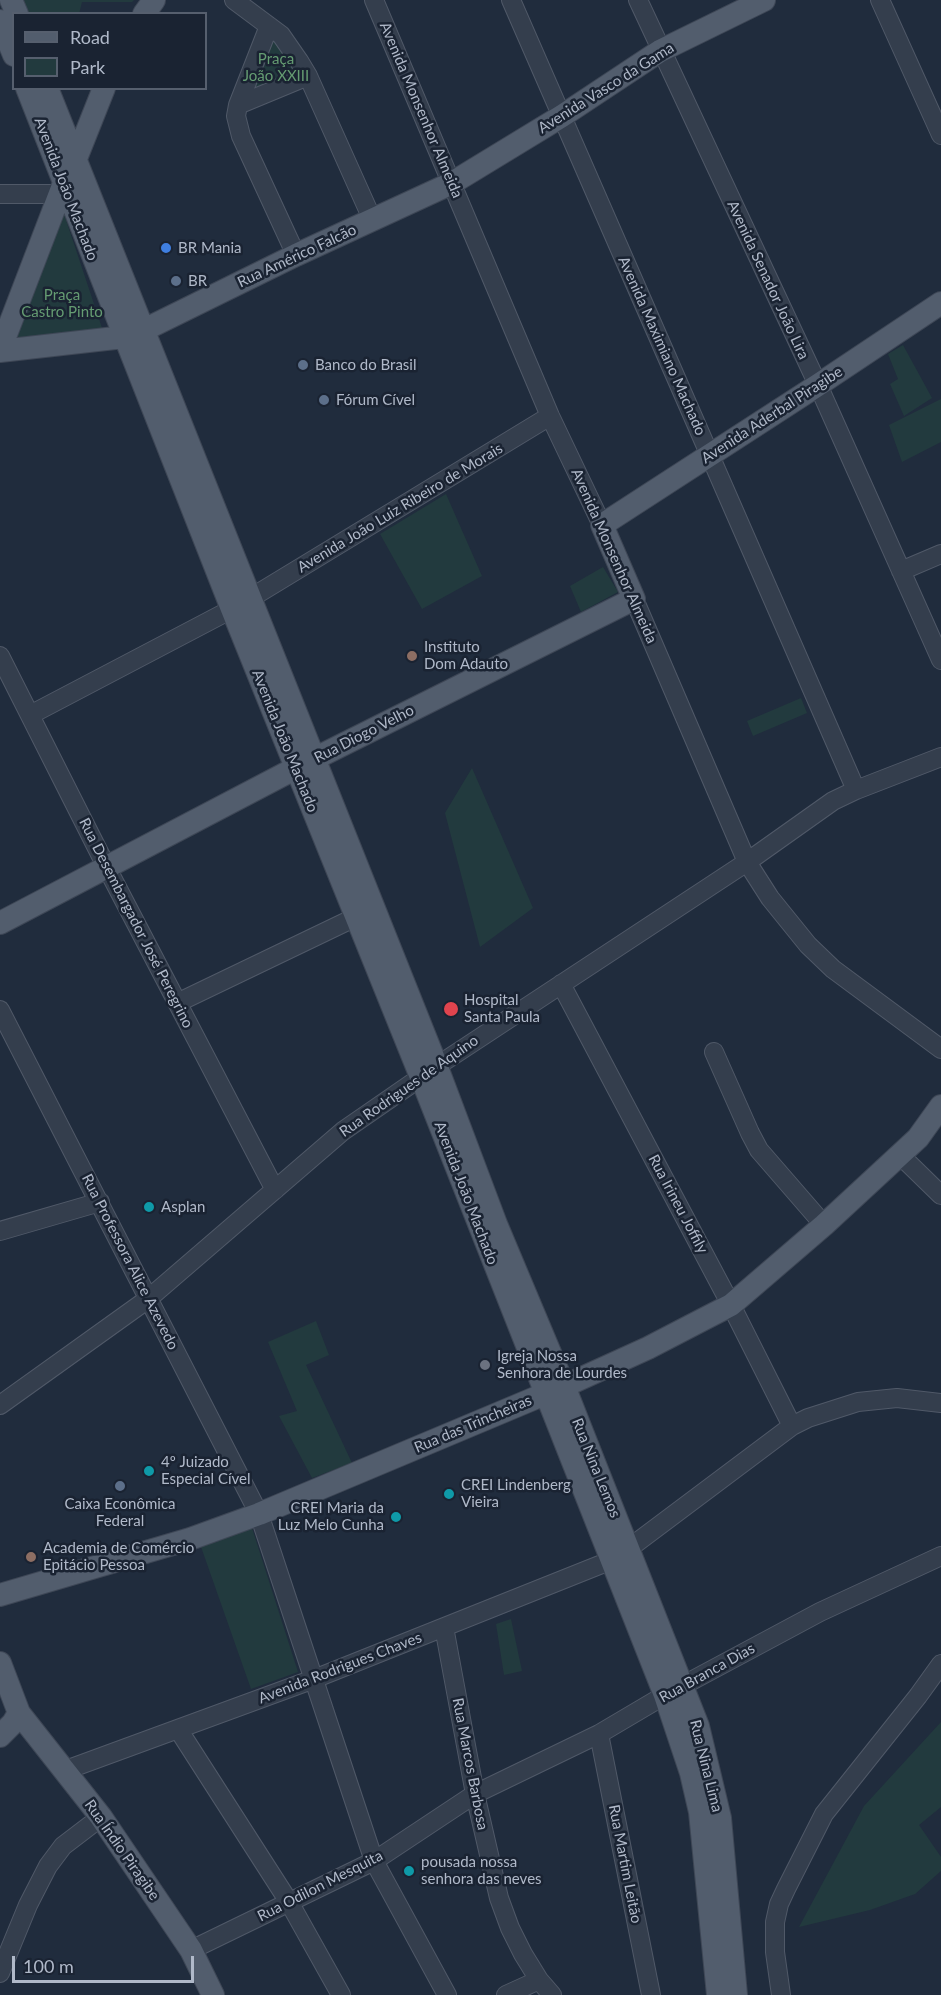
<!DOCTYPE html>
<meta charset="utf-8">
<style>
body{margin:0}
#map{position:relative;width:941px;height:1995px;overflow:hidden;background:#202c3d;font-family:Lato,sans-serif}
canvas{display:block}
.legend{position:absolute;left:12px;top:12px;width:195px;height:78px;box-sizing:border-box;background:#1a2332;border:2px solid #565f6e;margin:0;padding:8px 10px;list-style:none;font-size:18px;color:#b0b9c9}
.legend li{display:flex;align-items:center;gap:12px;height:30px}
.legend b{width:30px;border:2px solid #565f6e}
.scale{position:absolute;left:12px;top:1956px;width:182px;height:27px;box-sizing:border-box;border:3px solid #b0b9c9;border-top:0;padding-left:8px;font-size:18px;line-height:21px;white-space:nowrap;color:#b0b9c9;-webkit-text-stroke:4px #1a2332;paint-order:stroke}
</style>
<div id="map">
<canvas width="941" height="1995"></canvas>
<ul class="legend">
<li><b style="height:8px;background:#525d6d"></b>Road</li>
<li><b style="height:16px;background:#223a3e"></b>Park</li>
</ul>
<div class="scale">100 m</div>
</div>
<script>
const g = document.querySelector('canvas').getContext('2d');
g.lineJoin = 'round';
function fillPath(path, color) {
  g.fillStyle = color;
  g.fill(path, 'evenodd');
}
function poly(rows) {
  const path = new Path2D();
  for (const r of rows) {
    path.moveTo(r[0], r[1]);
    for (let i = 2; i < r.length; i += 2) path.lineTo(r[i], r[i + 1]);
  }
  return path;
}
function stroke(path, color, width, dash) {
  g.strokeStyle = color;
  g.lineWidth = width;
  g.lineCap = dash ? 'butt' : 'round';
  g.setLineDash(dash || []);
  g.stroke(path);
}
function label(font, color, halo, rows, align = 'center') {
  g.font = font + ' Lato,sans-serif';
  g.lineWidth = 5;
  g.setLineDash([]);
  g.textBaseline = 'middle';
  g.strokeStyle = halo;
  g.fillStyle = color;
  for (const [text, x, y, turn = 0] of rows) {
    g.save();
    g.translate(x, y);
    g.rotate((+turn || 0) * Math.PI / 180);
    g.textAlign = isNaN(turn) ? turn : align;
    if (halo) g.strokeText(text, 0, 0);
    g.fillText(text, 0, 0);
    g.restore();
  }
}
fillPath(poly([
 [22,0,134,0,132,2,82,2,79,14,28,13],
 [270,37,302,74,247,97],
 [64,214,103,331,15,339],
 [903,345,932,398,904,416,890,384,898,379,888,354],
 [941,399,941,442,902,462,889,425],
 [446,494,482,576,422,609,380,534],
 [603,567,618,592,581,612,570,586],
 [801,698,807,713,753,736,747,721],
 [472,768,533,908,480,947,445,813],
 [316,1321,329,1355,306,1365,352,1463,312,1478,279,1416,297,1411,268,1342],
 [252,1528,298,1672,251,1689,200,1544],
 [511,1619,522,1671,504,1675,496,1624],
 [941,1722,941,1807,919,1825,941,1857,941,1871,915,1894,870,1910,799,1927,864,1806]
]), '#223a3e');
const minor = poly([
 [234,0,281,35,299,61,308,76,373,221],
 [374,0,550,416,602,525],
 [511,0,856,790],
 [638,0,818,385,941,660],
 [880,0,941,135],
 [269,26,238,105,236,116,241,136,296,255],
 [238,105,308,76],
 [0,194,60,194],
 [901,571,941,554],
 [249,599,550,416],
 [634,599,747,862,770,898,808,945,833,969,941,1049],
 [0,656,107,868,275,1190],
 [30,715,232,609],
 [561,984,731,1305,792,1426],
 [177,1003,356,917],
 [0,1010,259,1514,374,1861,447,1995],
 [714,1052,750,1133,759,1150,824,1225],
 [900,1155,941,1195],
 [0,1231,100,1202],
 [0,1405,148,1299,343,1131,437,1066,747,862,833,801,856,790,941,757],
 [444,1627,475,1794,499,1898,510,1928,523,1954,539,1980,552,1995],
 [178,1729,289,1902,341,1995],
 [599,1734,651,1995],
 [66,1770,314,1679,612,1560,628,1549,792,1426,808,1418,858,1402,897,1398,941,1403],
 [191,1950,374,1861,475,1794,599,1734,665,1695,820,1612,941,1556],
 [0,1973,28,1905,48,1866,63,1846,101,1817],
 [506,1995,539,1980],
 [781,1995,775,1952,775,1922,779,1904,786,1889,824,1814,918,1696,941,1664]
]);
const major = poly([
 [11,0,17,14],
 [144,14,154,0],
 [0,21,14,55],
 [27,88,232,609,421,1077,665,1695,691,1773,700,1812,718,1995],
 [47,88,432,1054,496,1224,564,1386,698,1726,720,1818,736,1995],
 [75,161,104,88],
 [0,350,64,183],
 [0,351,124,337,152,326,296,255,452,183,562,116,660,51,764,0],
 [0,923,296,768,634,599,602,525,818,385,941,303],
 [0,1595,190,1539,259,1514,571,1383,648,1348,700,1321,731,1305,824,1225,918,1138,941,1106],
 [0,1663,19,1713,101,1817,191,1950,213,1995],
 [0,1736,13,1723,19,1713]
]);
stroke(minor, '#505968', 20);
stroke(major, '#3e4756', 24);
stroke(minor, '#343e4d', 18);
stroke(major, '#525d6d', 22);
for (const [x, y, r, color] of [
 [166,248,6,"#3f7fe0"],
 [176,281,6,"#5c6f8a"],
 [303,365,6,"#5c6f8a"],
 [324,400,6,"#5c6f8a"],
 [412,656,6,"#8d6e63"],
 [451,1009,8,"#e0444e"],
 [149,1207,6,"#0f9aa8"],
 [485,1365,6,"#6b7280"],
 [149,1471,6,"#0f9aa8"],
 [120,1486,6,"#5c6f8a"],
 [449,1494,6,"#0f9aa8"],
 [396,1517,6,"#0f9aa8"],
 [31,1557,6,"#8d6e63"],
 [409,1871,6,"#0f9aa8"]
]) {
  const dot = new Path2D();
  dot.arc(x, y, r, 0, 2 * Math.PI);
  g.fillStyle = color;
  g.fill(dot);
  stroke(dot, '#1a2332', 2);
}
label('15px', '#659c72', '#1a2332', [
 ["Praça",276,59],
 ["João XXIII",276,76],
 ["Praça",62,295],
 ["Castro Pinto",62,312]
]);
label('15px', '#b0b9c9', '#1a2332', [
 ["Avenida Vasco da Gama",606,88,-32],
 ["Avenida Monsenhor Almeida",421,110,67],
 ["Avenida João Machado",66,189,69],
 ["Rua Américo Falcão",297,256,-25],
 ["Avenida Senador João Lira",768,280,65],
 ["Avenida Maximiano Machado",662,346,66],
 ["Avenida Aderbal Piragibe",772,415,-33],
 ["Avenida João Luiz Ribeiro de Morais",400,508,-31],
 ["Avenida Monsenhor Almeida",614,556,66],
 ["Rua Diogo Velho",364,734,-27],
 ["Avenida João Machado",285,741,68],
 ["Rua Desembargador José Peregrino",136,923,63],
 ["Rua Rodrigues de Aquino",409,1086,-35],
 ["Avenida João Machado",466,1193,69],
 ["Rua Irineu Joffily",678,1204,62],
 ["Rua Professora Alice Azevedo",130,1262,63],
 ["Rua das Trincheiras",473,1424,-23],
 ["Rua Nina Lemos",596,1468,68],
 ["Avenida Rodrigues Chaves",340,1668,-21],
 ["Rua Branca Dias",707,1673,-29],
 ["Rua Marcos Barbosa",470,1764,79],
 ["Rua Nina Lima",706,1766,76],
 ["Rua Índio Piragibe",122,1850,55],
 ["Rua Martim Leitão",625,1864,79],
 ["Rua Odilon Mesquita",320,1886,-27]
]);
label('15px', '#b0b9c9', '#1a2332', [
 ["BR Mania",178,248],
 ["BR",188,281],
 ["Banco do Brasil",315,365],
 ["Fórum Cível",336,400],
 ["Instituto",424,647],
 ["Dom Adauto",424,664],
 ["Hospital",464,1000],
 ["Santa Paula",464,1017],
 ["Asplan",161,1207],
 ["Igreja Nossa",497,1356],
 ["Senhora de Lourdes",497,1373],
 ["4º Juizado",161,1462],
 ["Especial Cível",161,1479],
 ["CREI Lindenberg",461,1485],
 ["Vieira",461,1502],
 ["Caixa Econômica",120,1504,"center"],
 ["Federal",120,1521,"center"],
 ["CREI Maria da",384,1508,"right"],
 ["Luz Melo Cunha",384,1525,"right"],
 ["Academia de Comércio",43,1548],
 ["Epitácio Pessoa",43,1565],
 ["pousada nossa",421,1862],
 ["senhora das neves",421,1879]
], 'left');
</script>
